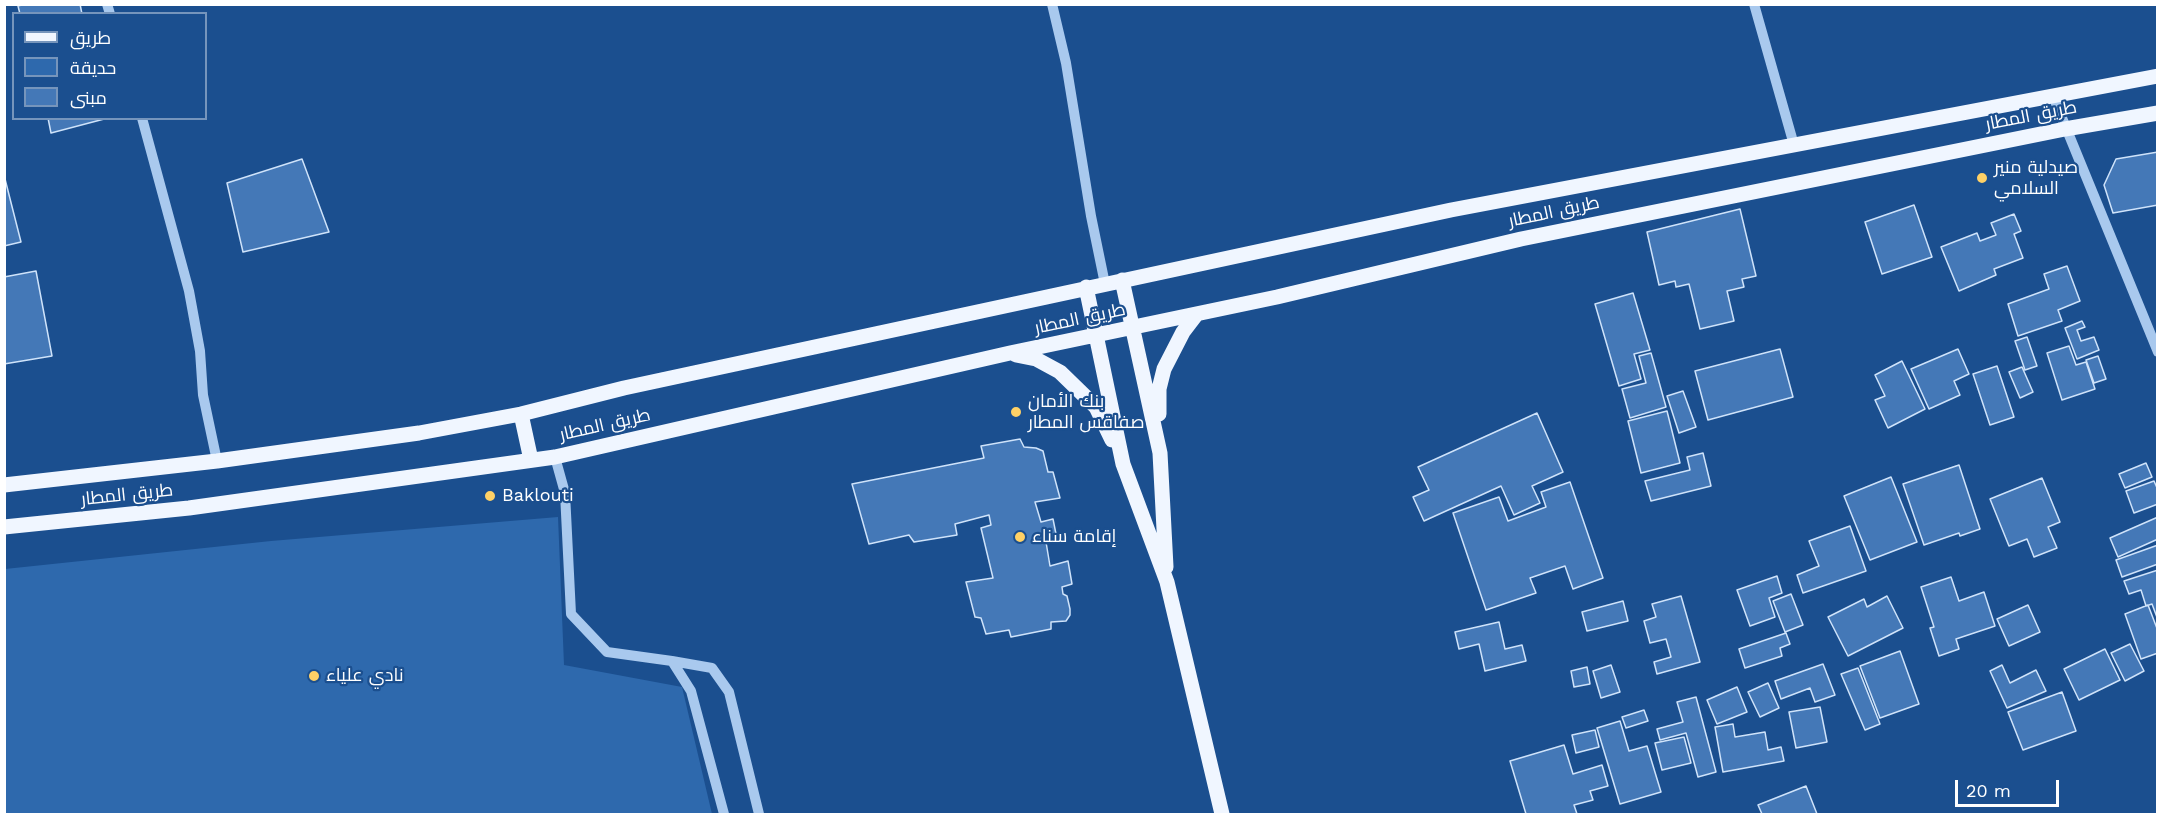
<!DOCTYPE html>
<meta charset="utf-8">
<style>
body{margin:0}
#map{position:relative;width:2162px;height:819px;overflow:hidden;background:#1b4f8f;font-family:"Work Sans",Cairo,sans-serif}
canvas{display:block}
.frame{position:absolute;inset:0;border:6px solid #fff;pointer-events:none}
.legend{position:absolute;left:12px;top:12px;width:195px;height:108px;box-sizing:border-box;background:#1b4f8f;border:2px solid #7695bc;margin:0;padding:8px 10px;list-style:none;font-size:18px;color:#fff}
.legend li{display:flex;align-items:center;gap:12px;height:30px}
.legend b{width:30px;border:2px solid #7695bc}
.scale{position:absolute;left:1955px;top:780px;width:104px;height:27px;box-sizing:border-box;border:3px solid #fff;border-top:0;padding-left:8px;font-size:18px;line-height:21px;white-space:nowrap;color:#fff;-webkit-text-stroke:4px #1b4f8f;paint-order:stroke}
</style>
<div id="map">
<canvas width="2162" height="819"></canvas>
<div class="frame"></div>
<ul class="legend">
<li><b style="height:8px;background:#f0f6ff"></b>طريق</li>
<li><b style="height:16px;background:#2e69ad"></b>حديقة</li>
<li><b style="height:16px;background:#4478b7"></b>مبنى</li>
</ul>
<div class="scale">20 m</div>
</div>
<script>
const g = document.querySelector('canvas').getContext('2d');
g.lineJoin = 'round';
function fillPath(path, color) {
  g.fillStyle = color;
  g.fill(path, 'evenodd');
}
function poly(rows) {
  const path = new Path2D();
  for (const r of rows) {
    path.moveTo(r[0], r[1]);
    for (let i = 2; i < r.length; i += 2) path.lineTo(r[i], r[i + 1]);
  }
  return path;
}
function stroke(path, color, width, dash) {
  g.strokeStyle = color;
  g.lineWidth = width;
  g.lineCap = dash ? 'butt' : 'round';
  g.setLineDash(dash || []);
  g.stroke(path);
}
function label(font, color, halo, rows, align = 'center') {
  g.font = font + ' "Work Sans",Cairo,sans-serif';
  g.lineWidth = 4.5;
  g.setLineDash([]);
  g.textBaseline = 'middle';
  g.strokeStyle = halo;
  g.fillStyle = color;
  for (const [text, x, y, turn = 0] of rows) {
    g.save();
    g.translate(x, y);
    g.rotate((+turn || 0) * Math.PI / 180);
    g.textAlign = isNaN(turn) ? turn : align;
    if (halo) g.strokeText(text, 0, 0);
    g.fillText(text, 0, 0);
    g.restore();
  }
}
fillPath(poly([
 [558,517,564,665,682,687,712,814,5,814,5,569,271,541]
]), '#2e69ad');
const building = poly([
 [25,4,80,4,82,14,20,14,18,6,25,4],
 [48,118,108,118,51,133,48,118],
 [2158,152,2158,205,2113,213,2104,185,2116,159,2158,152],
 [302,159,329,232,243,252,227,183,302,159],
 [4,175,21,242,4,246,4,175],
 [1914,205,1932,257,1882,274,1865,222,1914,205],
 [1740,209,1756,276,1742,279,1744,287,1727,291,1734,321,1700,329,1689,284,1676,287,1675,281,1659,285,1647,232,1740,209],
 [2014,214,2021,231,2014,234,2023,258,1994,269,1996,275,1959,291,1941,247,1977,233,1980,241,1996,235,1991,223,2014,214],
 [2067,266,2080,301,2058,310,2062,321,2018,336,2008,304,2049,289,2044,274,2067,266],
 [36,271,52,356,4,364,4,277,36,271],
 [1633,293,1650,350,1634,354,1641,379,1619,386,1595,304,1633,293],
 [2082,321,2085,327,2077,330,2081,341,2094,337,2099,350,2077,359,2065,328,2082,321],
 [2027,337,2037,366,2025,370,2015,341,2027,337],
 [2069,346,2076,365,2086,362,2095,389,2062,400,2047,353,2069,346],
 [1780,349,1793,397,1708,420,1695,371,1780,349],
 [1958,349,1969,374,1954,381,1960,395,1929,409,1911,369,1958,349],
 [1651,353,1666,407,1630,418,1622,389,1646,383,1639,356,1651,353],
 [2098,356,2106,379,2094,383,2086,360,2098,356],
 [1902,361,1925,409,1888,428,1875,400,1885,396,1875,375,1902,361],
 [1997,366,2014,417,1990,425,1973,374,1997,366],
 [2022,367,2033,392,2020,398,2009,372,2022,367],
 [1683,391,1696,427,1679,433,1667,396,1683,391],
 [1667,411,1680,463,1641,473,1628,421,1667,411],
 [1537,413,1563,472,1532,486,1540,503,1514,515,1501,486,1424,521,1413,497,1429,490,1418,467,1537,413],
 [1020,439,1024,447,1036,448,1043,451,1048,472,1053,472,1060,498,1035,502,1041,522,1053,519,1057,539,1046,542,1050,566,1068,561,1072,584,1062,587,1063,594,1067,596,1070,609,1070,615,1066,621,1051,622,1051,629,1011,637,1009,630,986,634,981,618,975,617,966,582,993,578,981,528,991,525,989,515,955,524,957,535,914,542,909,535,869,544,852,484,984,458,981,446,1020,439],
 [1703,453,1711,486,1651,501,1645,481,1690,470,1687,457,1703,453],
 [2146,463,2152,477,2125,488,2119,474,2146,463],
 [1959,465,1980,529,1960,536,1959,533,1924,545,1903,484,1959,465],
 [1891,477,1917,542,1870,560,1844,496,1891,477],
 [2042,478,2060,522,2048,527,2057,548,2034,557,2027,539,2009,546,1990,499,2042,478],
 [2154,481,2158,490,2158,504,2134,513,2126,491,2154,481],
 [1570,482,1603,578,1573,589,1565,566,1530,578,1536,593,1486,610,1453,513,1499,497,1508,521,1546,507,1541,492,1570,482],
 [2158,517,2158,539,2118,557,2110,538,2158,517],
 [1850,526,1866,571,1803,593,1797,575,1819,566,1809,541,1850,526],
 [2158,545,2158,564,2122,577,2116,560,2158,545],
 [2158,570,2158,620,2152,604,2146,606,2141,590,2129,594,2124,581,2158,570],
 [1777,576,1782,593,1769,598,1775,617,1750,626,1737,590,1777,576],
 [1951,577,1959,601,1984,592,1995,626,1956,639,1959,649,1939,656,1930,628,1934,627,1921,587,1951,577],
 [1791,594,1803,625,1785,632,1773,601,1791,594],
 [1681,596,1700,662,1657,674,1654,662,1671,657,1666,639,1650,643,1644,621,1656,617,1652,604,1681,596],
 [1887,596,1903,628,1848,656,1828,617,1864,599,1867,607,1887,596],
 [1623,601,1628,621,1587,631,1582,612,1623,601],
 [2028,605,2040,632,2009,646,1997,619,2028,605],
 [2148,605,2158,631,2158,653,2141,659,2125,614,2148,605],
 [1499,622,1505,649,1522,645,1526,661,1485,671,1479,644,1459,649,1455,632,1499,622],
 [1786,633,1790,644,1780,648,1782,656,1745,668,1739,649,1786,633],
 [2130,644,2144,671,2125,681,2111,653,2130,644],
 [2105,649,2120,680,2079,700,2064,669,2105,649],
 [1900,651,1919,704,1880,718,1860,666,1900,651],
 [1823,664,1835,695,1815,702,1810,688,1781,699,1775,681,1823,664],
 [1611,665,1620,692,1601,698,1593,671,1611,665],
 [2002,665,2010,683,2036,670,2046,691,2007,708,1990,671,2002,665],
 [1587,667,1590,684,1574,687,1571,671,1587,667],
 [1858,668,1880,724,1865,730,1841,674,1858,668],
 [1768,683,1779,708,1760,717,1748,692,1768,683],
 [1737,687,1747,712,1717,724,1707,700,1737,687],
 [2062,692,2076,731,2023,750,2008,712,2062,692],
 [1696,697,1716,772,1698,777,1686,733,1660,740,1657,729,1683,722,1677,702,1696,697],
 [1820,707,1827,742,1796,748,1789,712,1820,707],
 [1644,710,1648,721,1626,728,1622,717,1644,710],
 [1620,721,1629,751,1647,746,1661,792,1620,804,1597,728,1620,721],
 [1733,724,1735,737,1765,732,1768,750,1781,747,1784,761,1723,772,1715,727,1733,724],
 [1595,730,1599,747,1576,753,1572,735,1595,730],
 [1684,737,1691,763,1662,770,1655,743,1684,737],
 [1564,745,1573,774,1602,765,1608,786,1590,791,1593,800,1574,805,1577,814,1526,814,1510,761,1564,745],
 [1806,786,1817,814,1762,814,1758,805,1806,786]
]);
fillPath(building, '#4478b7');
stroke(building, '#cfe3fa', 1.5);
stroke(poly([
 [107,4,110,14],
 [1052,4,1066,63,1091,216,1105,284],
 [1754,4,1794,145],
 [2053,96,2158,352],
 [142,118,189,291,200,351,203,395,217,461],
 [555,457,565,493,571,614,607,652,672,661,691,691,724,814],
 [672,661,712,668,729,692,759,814]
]), '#a9c9ee', 10);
stroke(poly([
 [1122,280,1160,453,1166,567],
 [1086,287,1123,464,1167,582,1222,814],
 [1016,355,1036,359,1060,372,1096,407,1112,440],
 [521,414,531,460],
 [1159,414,1159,389,1164,369,1183,332,1196,315],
 [4,485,217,461,419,433,521,414,624,388,1451,210,2158,76],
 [4,527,189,508,555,457,1010,353,1277,297,1521,239,2065,129,2158,113]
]), '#f0f6ff', 15);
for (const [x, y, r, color] of [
 [1982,178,6,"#ffd166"],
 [1016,412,6,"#ffd166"],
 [490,496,6,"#ffd166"],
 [1020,537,6,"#ffd166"],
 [314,676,6,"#ffd166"]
]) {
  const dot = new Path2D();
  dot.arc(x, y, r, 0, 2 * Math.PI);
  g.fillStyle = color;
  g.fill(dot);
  stroke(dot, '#1b4f8f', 2);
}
label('18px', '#fff', '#1b4f8f', [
 ["طريق المطار",2031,116,-11],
 ["طريق المطار",1554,212,-12],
 ["طريق المطار",1080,319,-12],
 ["طريق المطار",605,425,-13],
 ["طريق المطار",127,495,-6]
]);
label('18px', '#fff', '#1b4f8f', [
 ["صيدلية منير",1994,168],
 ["السلامي",1994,189],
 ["بنك الأمان",1028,402],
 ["صفاقس المطار",1028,423],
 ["Baklouti",502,496],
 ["إقامة سناء",1032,537],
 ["نادي علياء",326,676]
], 'left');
</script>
